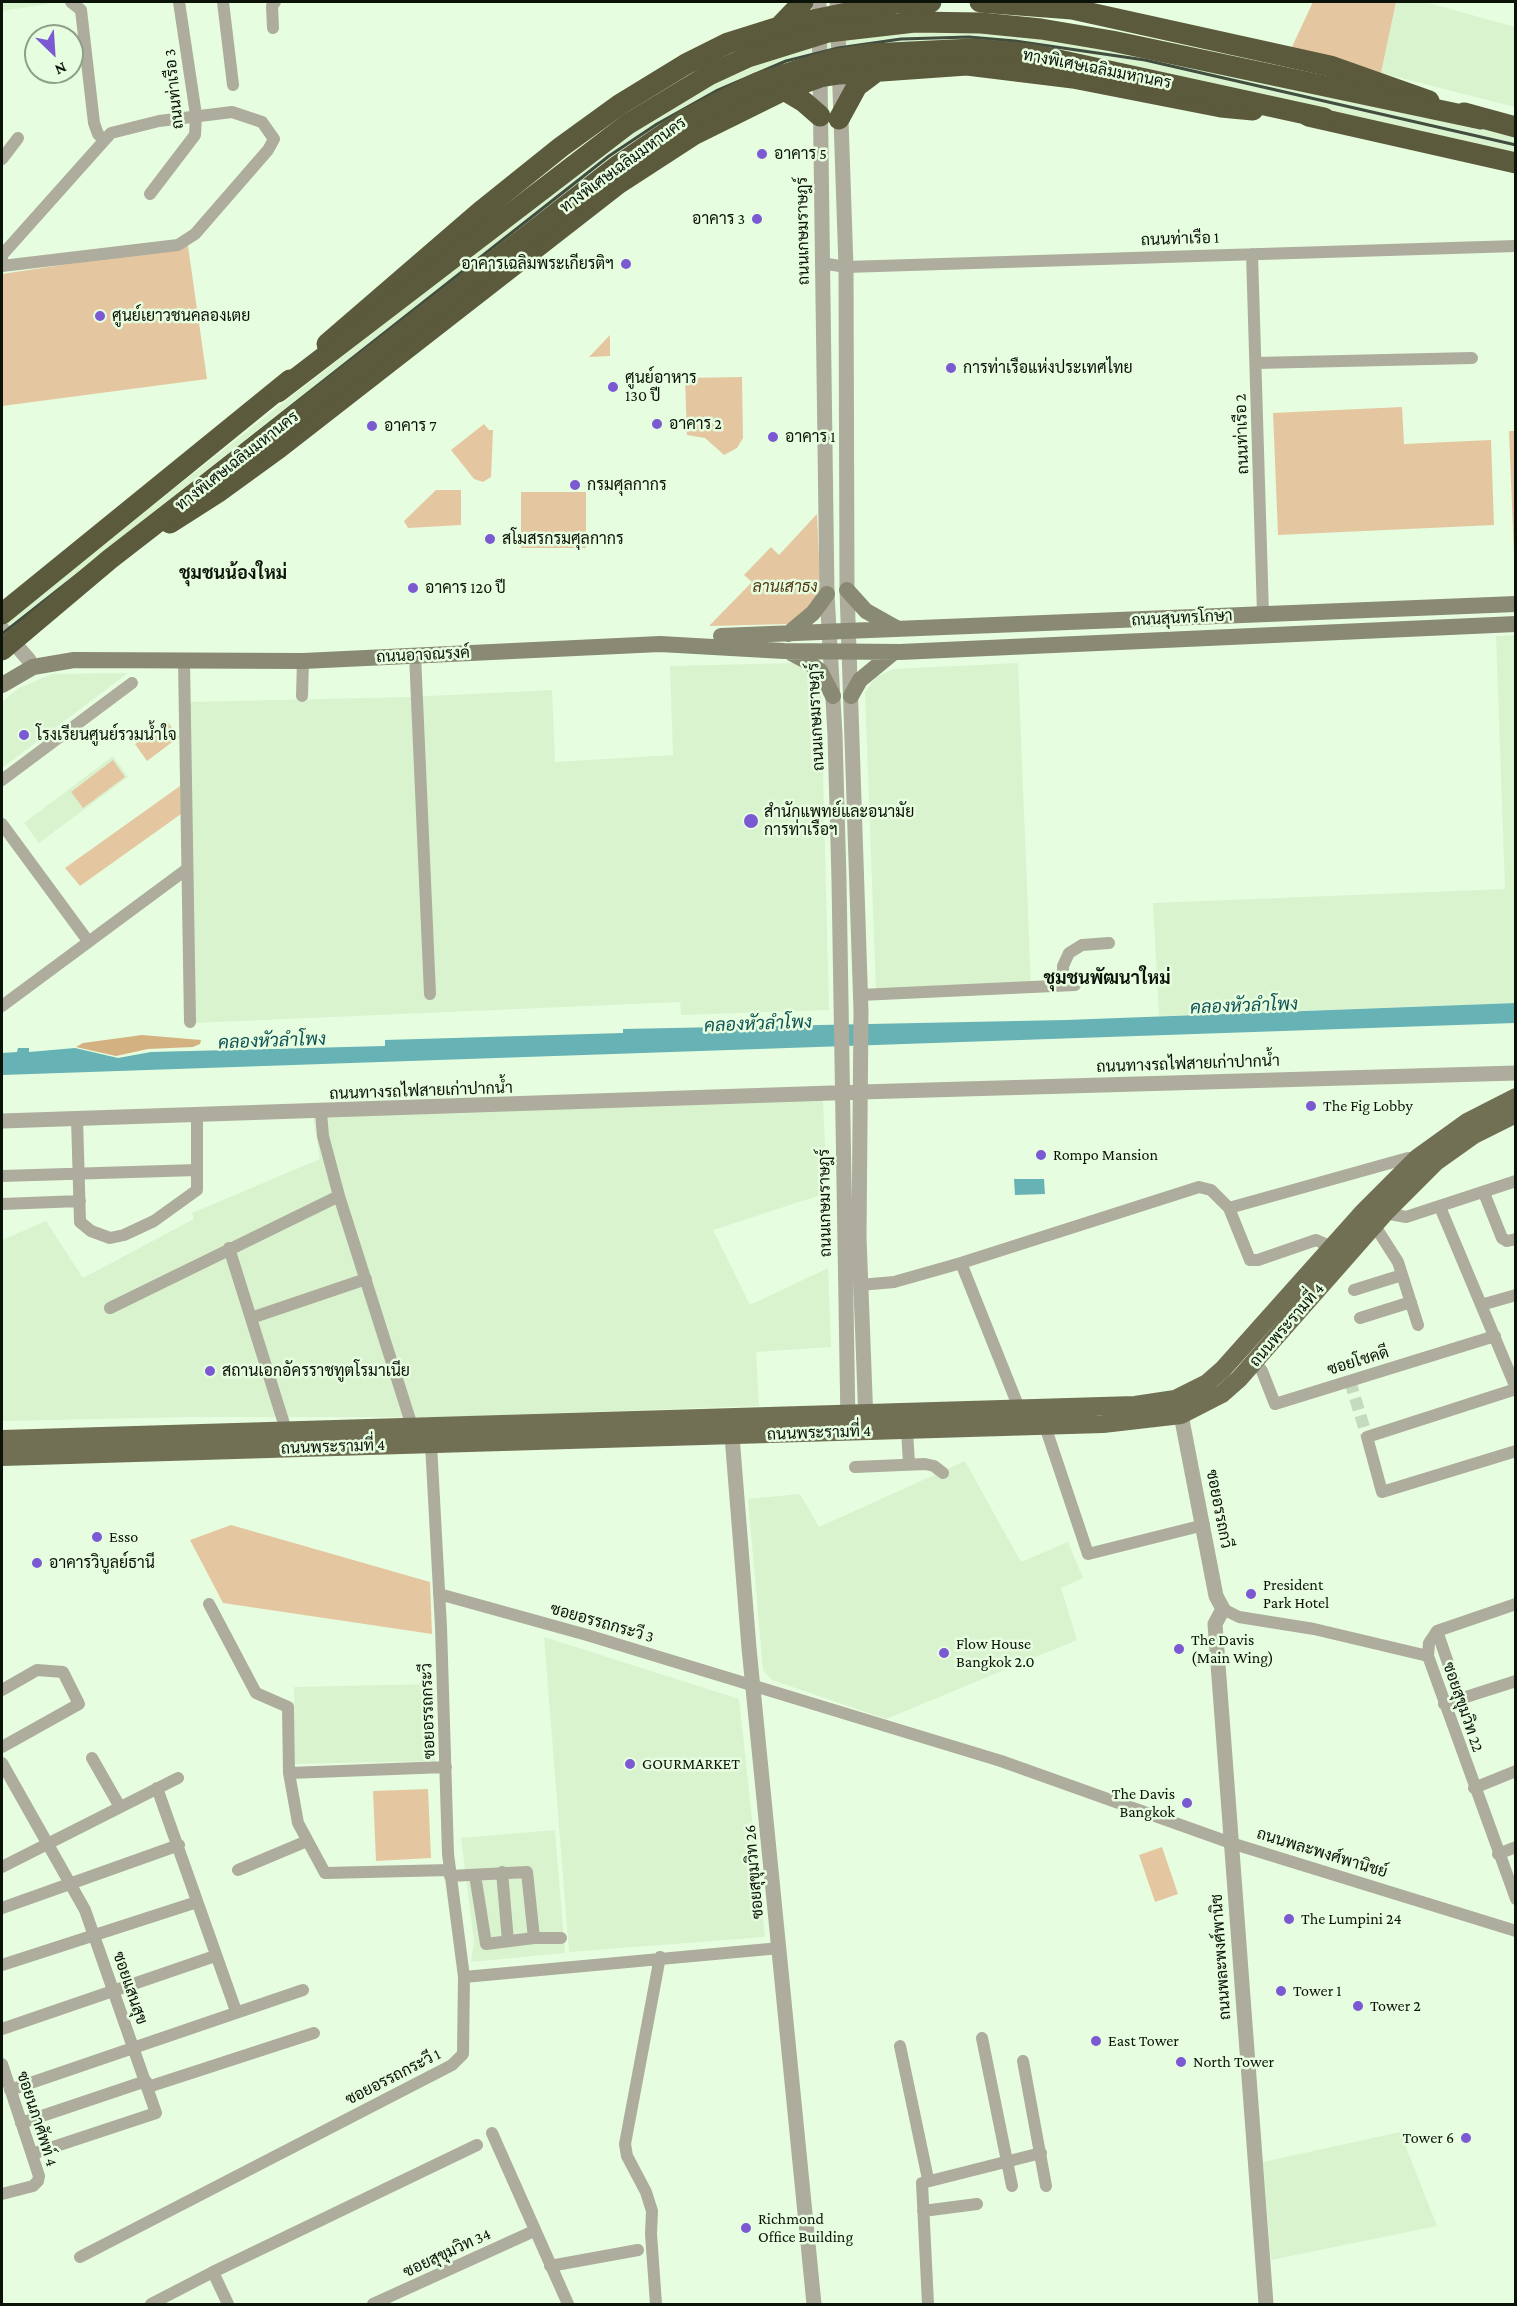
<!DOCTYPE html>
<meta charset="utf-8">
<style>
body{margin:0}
#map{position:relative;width:1517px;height:2306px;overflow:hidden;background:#e7fddf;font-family:"Crimson Pro",serif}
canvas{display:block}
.frame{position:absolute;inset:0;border:3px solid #0b1309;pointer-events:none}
.north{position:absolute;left:24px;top:24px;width:60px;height:60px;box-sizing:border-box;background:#e7fddf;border:2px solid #8f9f89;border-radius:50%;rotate:155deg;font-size:16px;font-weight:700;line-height:24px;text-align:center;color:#0b1309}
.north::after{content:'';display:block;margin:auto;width:21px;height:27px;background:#7a59d3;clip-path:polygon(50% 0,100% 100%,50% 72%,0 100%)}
</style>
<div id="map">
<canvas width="1517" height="2306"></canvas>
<div class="frame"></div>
<div class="north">N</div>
</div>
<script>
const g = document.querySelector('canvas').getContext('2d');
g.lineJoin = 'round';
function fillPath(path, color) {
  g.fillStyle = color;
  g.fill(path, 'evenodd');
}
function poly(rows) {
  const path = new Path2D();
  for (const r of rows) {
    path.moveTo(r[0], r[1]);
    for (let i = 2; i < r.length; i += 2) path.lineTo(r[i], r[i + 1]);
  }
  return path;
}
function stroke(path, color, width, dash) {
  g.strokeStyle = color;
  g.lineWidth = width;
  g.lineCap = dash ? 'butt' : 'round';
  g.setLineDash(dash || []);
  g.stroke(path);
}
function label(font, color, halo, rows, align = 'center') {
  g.font = font + ' "Crimson Pro",Sarabun,serif';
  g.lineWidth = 5;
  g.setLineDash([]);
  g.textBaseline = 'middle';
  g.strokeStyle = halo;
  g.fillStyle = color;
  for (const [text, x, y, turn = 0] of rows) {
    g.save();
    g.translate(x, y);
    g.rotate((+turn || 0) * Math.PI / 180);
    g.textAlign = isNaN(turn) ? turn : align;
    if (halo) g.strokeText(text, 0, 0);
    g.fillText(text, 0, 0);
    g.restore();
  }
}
fillPath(poly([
 [2,2,48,2,48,4,2,11],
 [1396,2,1425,2,1515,27,1515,107,1381,73],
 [993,31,1240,72,1515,137,1515,157,1131,65,788,68,2,643,2,624,605,150,712,84,784,54,836,40,900,32],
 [1515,635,1515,1003,1159,1016,1153,903,1505,889,1496,636],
 [794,663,810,672,821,691,829,1010,681,1015,680,1002,193,1023,189,702,409,697,552,690,555,762,673,755,670,666],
 [1018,663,1031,986,876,992,865,692,876,677,894,669],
 [128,673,2,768,2,702,19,688,52,674],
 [113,756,128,777,39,843,24,823],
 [823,1100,827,1193,713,1230,750,1305,828,1268,831,1347,756,1352,759,1406,444,1417,190,1417,2,1421,2,1240,46,1221,83,1278,194,1219,192,1213,320,1159,313,1117],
 [965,1461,1021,1562,1068,1542,1083,1578,1061,1588,1077,1640,886,1719,772,1680,763,1670,748,1499,800,1494,819,1527],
 [544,1637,739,1699,765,1937,569,1952],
 [433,1684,435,1761,295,1764,294,1687],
 [555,1830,565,1953,471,1962,474,1941,461,1838],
 [1400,2132,1437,2226,1271,2260,1263,2162]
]), '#d9f3cf');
fillPath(poly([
 [1313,2,1396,2,1381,73,1290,51],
 [188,246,207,379,2,406,2,274],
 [610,335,610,356,589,357],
 [742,377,743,438,737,448,724,455,705,438,687,435,685,378],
 [1402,407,1404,444,1491,440,1494,525,1278,535,1273,413],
 [484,424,489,430,493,430,491,477,483,482,474,479,451,450],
 [1509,431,1516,431,1515,580],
 [436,490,461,490,461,525,408,528,404,521],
 [521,492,586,492,586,548,521,548],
 [817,514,820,581,820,593,814,602,789,624,709,626,752,582,744,575,771,547,779,555],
 [167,721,179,737,147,761,135,744],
 [113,760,125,777,83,808,71,792],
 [180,786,181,814,80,886,65,868],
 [231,1525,430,1582,432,1634,223,1603,190,1540],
 [428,1789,431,1858,376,1861,373,1791],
 [1162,1847,1178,1894,1155,1902,1139,1855]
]), '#e4c7a0');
fillPath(poly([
 [142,1035,201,1040,200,1044,193,1047,148,1049,116,1056,76,1047,83,1043]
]), '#d4b181');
fillPath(poly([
 [1516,1003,1515,1023,2,1075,2,1053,17,1052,18,1048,29,1048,29,1052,75,1048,118,1058,151,1052,385,1046,385,1040,623,1033,623,1029,1066,1020],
 [1014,1179,1044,1179,1045,1194,1015,1195]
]), '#67b2b5');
stroke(poly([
 [1350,1381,1367,1437]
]), '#c6dabf', 12, [12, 6]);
stroke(poly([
 [71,2,81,10,94,123,98,134,104,140],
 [223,2,233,85],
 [273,28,272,6,275,2],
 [2,159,18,138],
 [150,194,195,135,196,115,179,2],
 [1252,254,1263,614],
 [821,263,846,267,1516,246],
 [2,266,111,253,178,245,195,234,268,150,274,139,262,122,232,112,159,121,111,133,2,255,2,266],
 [1256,363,1472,358],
 [415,655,430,994],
 [184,661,190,1022],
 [302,696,303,661],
 [2,780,132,683],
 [2,824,88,941],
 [1063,985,1063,966,1069,953,1082,945,1109,943],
 [860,995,1075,985],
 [2,1006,187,869],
 [321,1112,323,1136,339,1196,412,1426],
 [77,1118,80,1222,91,1231,110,1238,124,1235,154,1221,197,1190,197,1115],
 [2,1176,197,1170],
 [1484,1193,1502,1238,1507,1241,1516,1239],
 [2,1204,80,1201],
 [1440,1207,1516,1388],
 [1229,1208,1408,1158,1416,1158],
 [1385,1213,1406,1217,1516,1181],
 [1375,1226,1398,1262,1418,1325],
 [229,1248,286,1430],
 [961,1263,1019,1408],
 [860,1285,894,1282,961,1263,1199,1187,1211,1190,1229,1208,1250,1260,1258,1260,1316,1240,1332,1247],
 [1354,1290,1402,1275],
 [1481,1305,1516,1295],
 [110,1308,339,1196],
 [251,1318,366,1279],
 [1360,1318,1411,1302],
 [1255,1362,1262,1371,1275,1404,1495,1336],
 [1516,1389,1367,1437,1382,1492,1516,1451],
 [1045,1426,1088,1554,1204,1525],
 [907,1430,909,1464],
 [431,1444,441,1627,448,1854,464,1977],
 [855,1467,925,1464,934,1466,943,1473],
 [439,1594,587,1635,1001,1761,1231,1843,1516,1931],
 [209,1604,256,1693,288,1707,289,1773,298,1823,325,1873,450,1870],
 [1223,1609,1239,1617,1314,1629,1428,1656,1516,1899],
 [1437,1631,1460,1698],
 [1428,1656,1429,1643,1437,1631,1516,1604],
 [2,1690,37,1670,63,1672,79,1704,2,1747],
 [1444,1704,1516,1681],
 [92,1758,120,1807],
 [2,1763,85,1910,156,2113,32,2154],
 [289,1773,446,1767],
 [157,1788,236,2011],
 [1474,1788,1516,1771],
 [1498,1854,1516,1847],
 [2,1867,178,1778],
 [238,1870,307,1841],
 [502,1872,508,1941],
 [450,1876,527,1872,534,1938,486,1944,475,1875],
 [2,1908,179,1845],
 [534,1938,561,1938],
 [2,1965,197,1902],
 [2,2029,215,1956],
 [982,2038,1012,2186],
 [900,2046,928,2179],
 [1023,2061,1046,2186],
 [2,2064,39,2176,38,2181,33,2186,2,2194],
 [148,2087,314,2033],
 [10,2090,303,1990],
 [21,2123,146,2081],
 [492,2133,568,2304],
 [923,2211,977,2204],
 [80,2257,452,2065,463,2054,464,1977,780,1948],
 [550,2266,638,2250],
 [151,2304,213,2272],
 [228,2304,213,2272,477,2145],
 [373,2304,534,2231],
 [656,2304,651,2234,652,2211,646,2192,627,2156,625,2144,660,1957],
 [928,2304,922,2183,1041,2153]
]), '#adac9d', 12);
stroke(poly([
 [819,2,827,594,835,735,839,880,848,1423],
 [837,2,846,267,847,590,861,1011,859,1237,866,1422],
 [2,629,29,660],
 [2,1121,861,1092,1516,1073],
 [1181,1415,1216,1596,1223,1609,1215,1624,1266,2304],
 [732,1436,749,1648,814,2304]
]), '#adac9d', 15);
stroke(poly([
 [847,590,866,611,898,629],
 [788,634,813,613,827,594],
 [721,636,1516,604],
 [791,653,808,662,820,671,833,696],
 [2,685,33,667,74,660,303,661,660,644,784,651,900,652,1516,624],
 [851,696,860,680,894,652]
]), '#8a8973', 16);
stroke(poly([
 [2,1439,1135,1405,1175,1399,1207,1383,1223,1369,1364,1211,1417,1158,1467,1122,1516,1097],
 [2,1457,1103,1424,1181,1415,1222,1394,1239,1379,1385,1213,1436,1162,1474,1135,1516,1114]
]), '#717055', 18);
stroke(poly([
 [980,2,1072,9,1330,66,1429,101],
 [779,27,803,2],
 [784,90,804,102,820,116],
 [1464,113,1516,127],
 [1308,116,1516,163],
 [839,119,857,86,877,71],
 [327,344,480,212,561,147,619,105,686,64,728,43,779,27,896,3,931,2],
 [170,523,217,493,279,448,618,184,695,134,784,90,820,77,839,74,967,65,1073,78,1221,107,1253,110],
 [2,614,290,380]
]), '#5c5a3c', 21);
stroke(poly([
 [2,634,609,156,657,124,716,91,786,61,838,48,901,39,969,37,1015,41,1145,60,1516,145]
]), '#414d3e', 3);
stroke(poly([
 [278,392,628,124,709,75,748,57,828,32,915,22,981,23,1041,29,1112,41,1481,119],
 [2,650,110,559,616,167,686,119,757,83,831,60,870,54,973,49,1031,54,1324,118]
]), '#5c5a3c', 21);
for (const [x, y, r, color] of [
 [762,154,6,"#7a59d3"],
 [757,219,6,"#7a59d3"],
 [626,264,6,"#7a59d3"],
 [100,316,6,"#7a59d3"],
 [951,368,6,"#7a59d3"],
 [613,387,6,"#7a59d3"],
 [657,424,6,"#7a59d3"],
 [372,426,6,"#7a59d3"],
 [773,437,6,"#7a59d3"],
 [575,485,6,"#7a59d3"],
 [490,539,6,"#7a59d3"],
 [413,588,6,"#7a59d3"],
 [24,735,6,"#7a59d3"],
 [751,821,8,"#7a59d3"],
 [1311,1106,6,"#7a59d3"],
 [1041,1155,6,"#7a59d3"],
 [210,1371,6,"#7a59d3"],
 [97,1537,6,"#7a59d3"],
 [37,1563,6,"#7a59d3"],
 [1251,1594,6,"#7a59d3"],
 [1179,1649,6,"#7a59d3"],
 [944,1653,6,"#7a59d3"],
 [630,1764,6,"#7a59d3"],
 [1187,1803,6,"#7a59d3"],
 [1289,1919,6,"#7a59d3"],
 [1281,1991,6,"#7a59d3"],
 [1358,2006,6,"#7a59d3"],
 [1096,2041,6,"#7a59d3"],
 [1181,2062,6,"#7a59d3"],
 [1466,2138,6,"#7a59d3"],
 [746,2228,6,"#7a59d3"]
]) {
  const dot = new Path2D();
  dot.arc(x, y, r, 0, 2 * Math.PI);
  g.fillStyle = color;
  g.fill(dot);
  stroke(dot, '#e7fddf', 2);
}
label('16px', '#0b1309', '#e7fddf', [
 ["ทางพิเศษเฉลิมมหานคร",1097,69,11],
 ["ถนนท่าเรือ 3",174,89,-96],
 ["ทางพิเศษเฉลิมมหานคร",623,165,-36],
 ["ถนนเกษมราษฎร์",803,231,-91],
 ["ถนนท่าเรือ 1",1180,239,-2],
 ["ถนนท่าเรือ 2",1242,434,-92],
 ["ทางพิเศษเฉลิมมหานคร",237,461,-38],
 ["ถนนสุนทรโกษา",1182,618,-3],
 ["ถนนอาจณรงค์",423,655,-3],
 ["ถนนเกษมราษฎร์",816,717,-93],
 ["ถนนทางรถไฟสายเก่าปากน้ำ",1188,1064,-2],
 ["ถนนทางรถไฟสายเก่าปากน้ำ",421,1091,-2],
 ["ถนนเกษมราษฎร์",825,1203,-91],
 ["ถนนพระรามที่ 4",1287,1325,-49],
 ["ซอยโชคดี",1358,1361,-17],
 ["ถนนพระรามที่ 4",819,1433,-2],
 ["ถนนพระรามที่ 4",333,1447,-2],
 ["ซอยอรรถกวี",1219,1509,79],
 ["ซอยอรรถกระวี 3",602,1623,16],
 ["ซอยสุขุมวิท 22",1463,1707,71],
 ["ซอยอรรถกระวี",428,1711,-92],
 ["ถนนพละพงศ์พานิชย์",1322,1853,17],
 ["ซอยสุขุมวิท 26",754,1872,-95],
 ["ถนนพละพงศ์พานิช",1221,1957,-94],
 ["ซอยแสนสุข",130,1988,71],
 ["ซอยอรรถกระวี 1",393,2077,-27],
 ["ซอยนภาศัพท์ 4",37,2119,72],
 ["ซอยสุขุมวิท 34",447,2253,-25]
]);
label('16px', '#0b1309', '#e7fddf', [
 ["อาคาร 5",774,154],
 ["อาคาร 3",745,219,"right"],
 ["อาคารเฉลิมพระเกียรติฯ",614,264,"right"],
 ["ศูนย์เยาวชนคลองเตย",112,316],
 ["การท่าเรือแห่งประเทศไทย",963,368],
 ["ศูนย์อาหาร",625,378],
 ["130 ปี",625,396],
 ["อาคาร 2",669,424],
 ["อาคาร 7",384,426],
 ["อาคาร 1",785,437],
 ["กรมศุลกากร",587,485],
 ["สโมสรกรมศุลกากร",502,539],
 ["อาคาร 120 ปี",425,588],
 ["โรงเรียนศูนย์รวมน้ำใจ",36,735],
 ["สำนักแพทย์และอนามัย",764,812],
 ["การท่าเรือฯ",764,830],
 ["The Fig Lobby",1323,1106],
 ["Rompo Mansion",1053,1155],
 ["สถานเอกอัครราชทูตโรมาเนีย",222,1371],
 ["Esso",109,1537],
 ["อาคารวิบูลย์ธานี",49,1563],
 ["President",1263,1585],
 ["Park Hotel",1263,1603],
 ["The Davis",1191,1640],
 ["(Main Wing)",1191,1658],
 ["Flow House",956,1644],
 ["Bangkok 2.0",956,1662],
 ["GOURMARKET",642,1764],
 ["The Davis",1175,1794,"right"],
 ["Bangkok",1175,1812,"right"],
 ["The Lumpini 24",1301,1919],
 ["Tower 1",1293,1991],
 ["Tower 2",1370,2006],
 ["East Tower",1108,2041],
 ["North Tower",1193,2062],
 ["Tower 6",1454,2138,"right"],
 ["Richmond",758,2219],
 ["Office Building",758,2237]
], 'left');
label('italic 16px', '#533a15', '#e7fddf', [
 ["ลานเสาธง",785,587]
]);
label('bold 18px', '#0b1309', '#e7fddf', [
 ["ชุมชนน้องใหม่",233,573],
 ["ชุมชนพัฒนาใหม่",1107,978]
]);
label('italic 18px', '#0e5254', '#e7fddf', [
 ["คลองหัวลำโพง",1244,1006,-2],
 ["คลองหัวลำโพง",758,1024,-2],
 ["คลองหัวลำโพง",272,1041,-2]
]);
</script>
